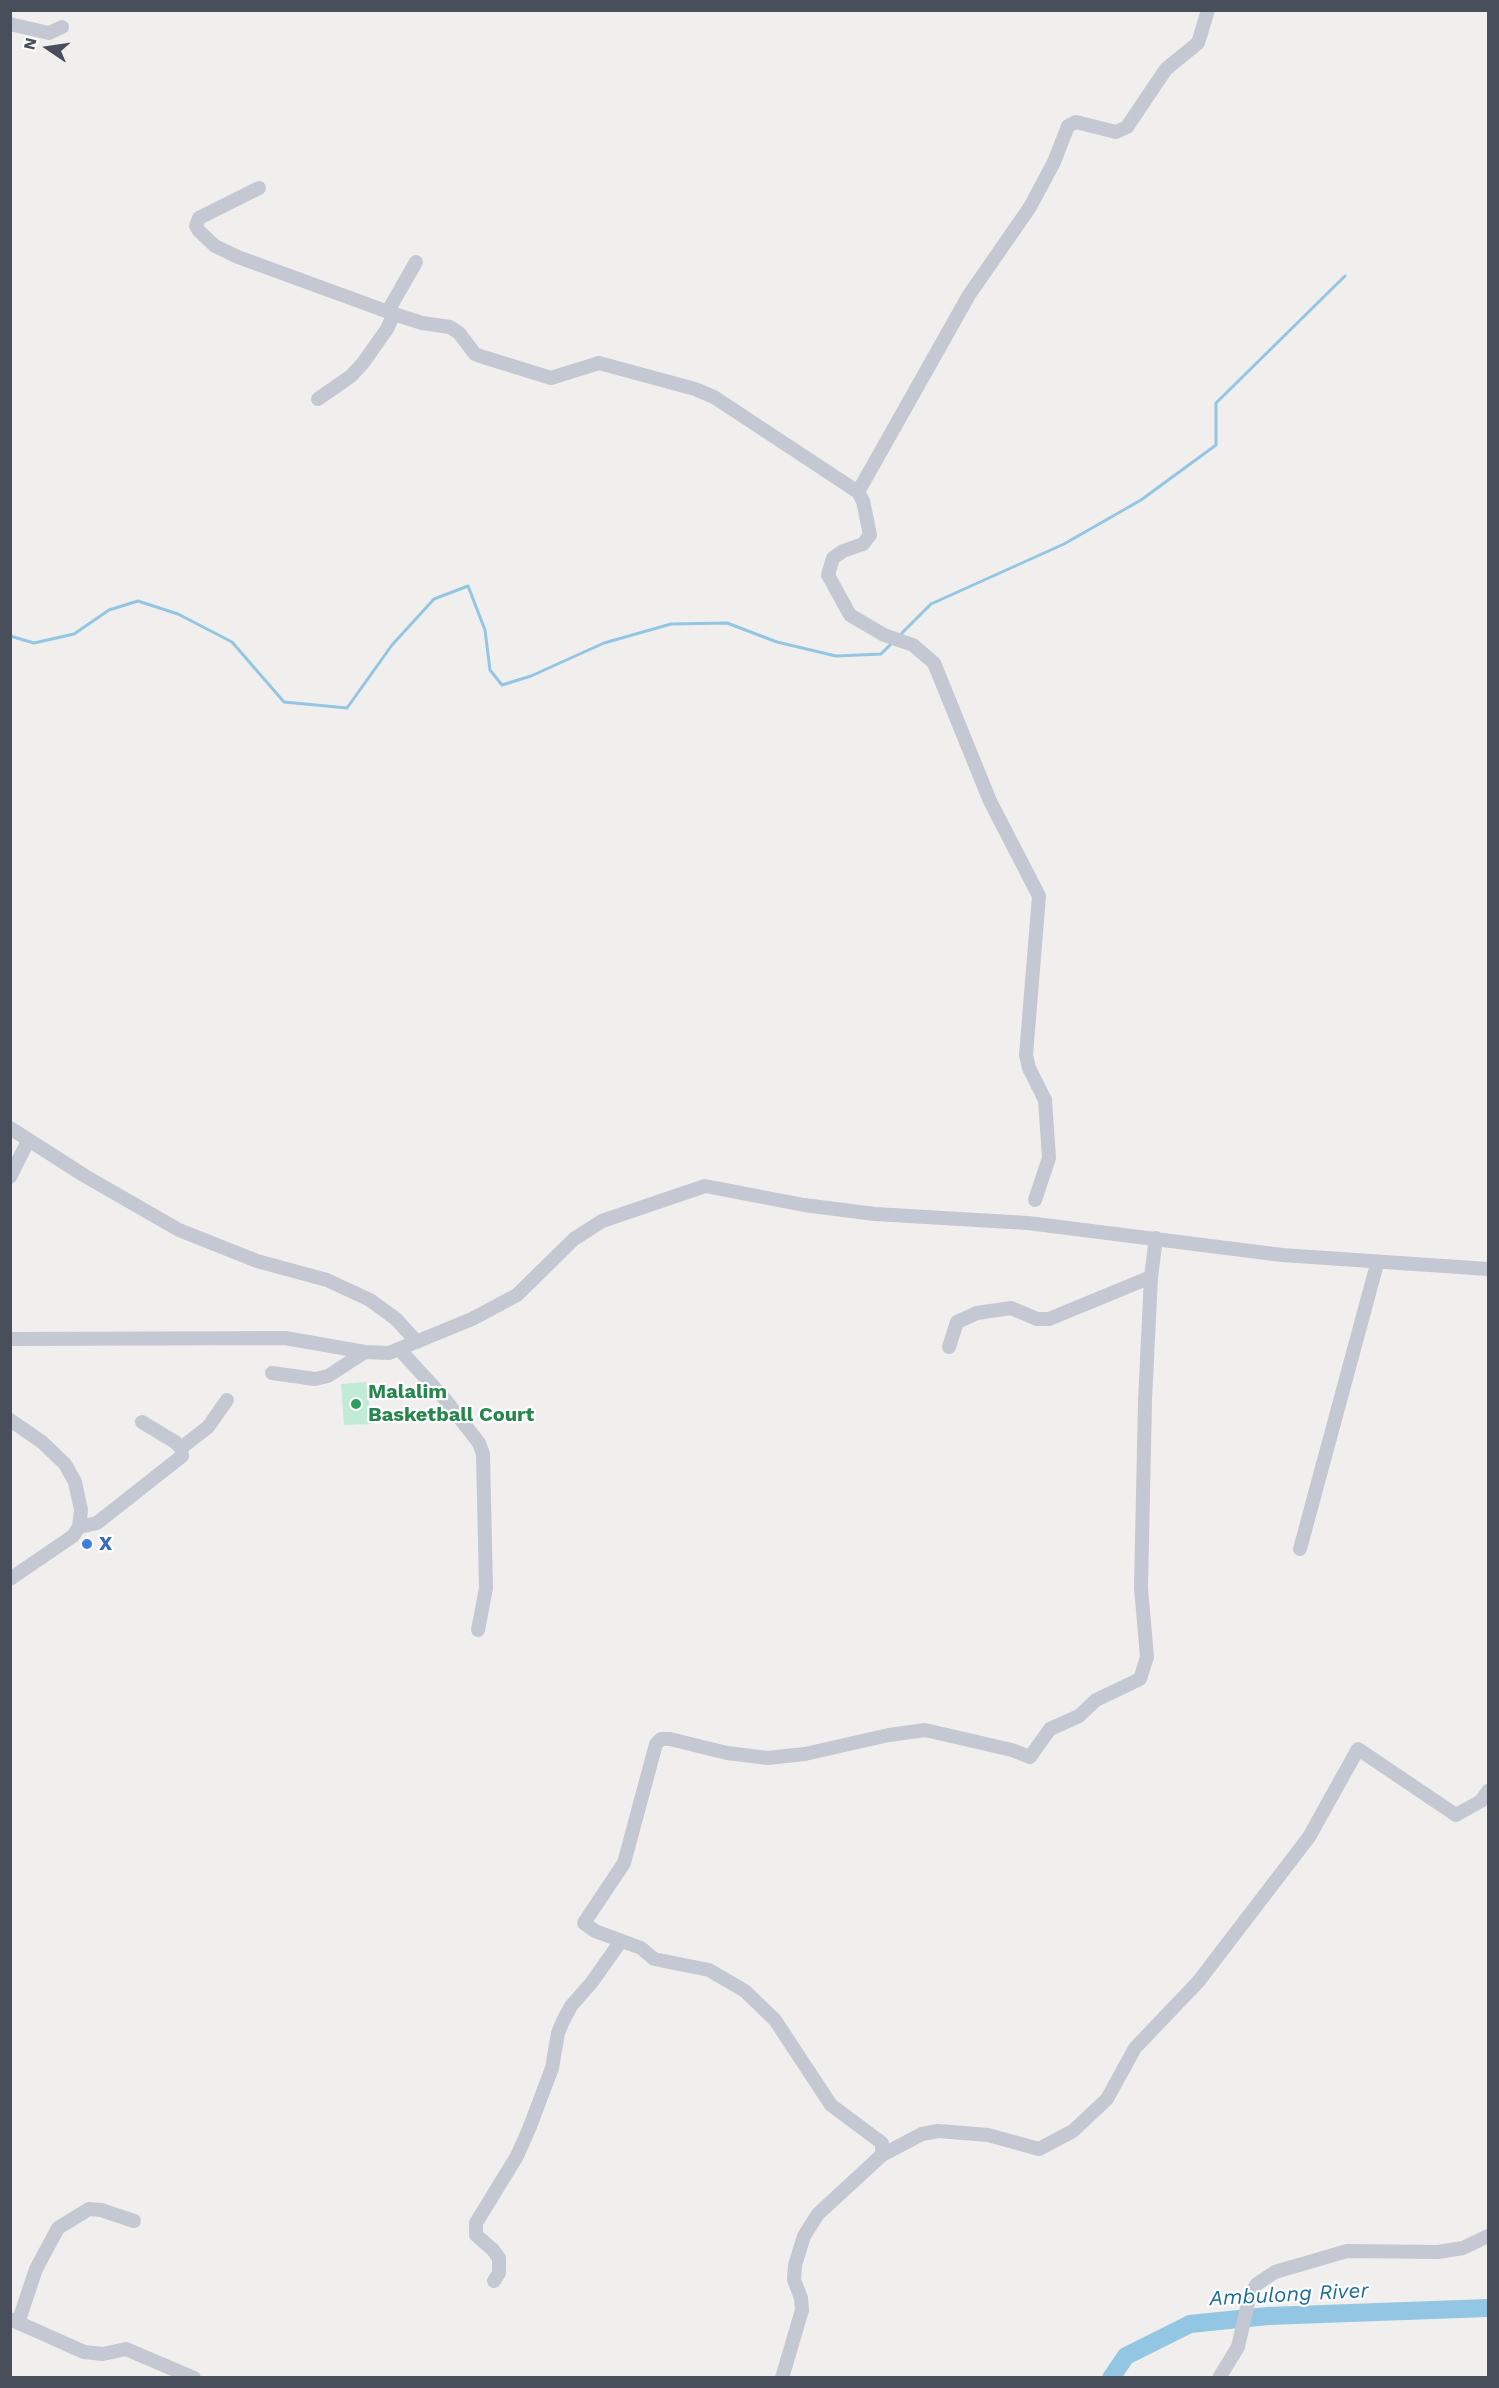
<!DOCTYPE html>
<style>
body{margin:0}
#map{position:relative;width:1499px;height:2388px;overflow:hidden;background:#f1efee;font-family:"Work Sans",sans-serif}
canvas{display:block}
.frame{position:absolute;inset:0;border:12px solid #484f5a;pointer-events:none}
.north{position:absolute;left:18px;top:18px;width:60px;height:60px;-webkit-text-stroke:4px #fff;paint-order:stroke;rotate:283deg;font-size:16px;font-weight:700;line-height:24px;text-align:center;color:#484f5a}
.north::after{content:'';display:block;margin:auto;width:21px;height:27px;background:#484f5a;clip-path:polygon(50% 0,100% 100%,50% 72%,0 100%)}
</style>
<div id="map">
<canvas width="1499" height="2388"></canvas>
<div class="frame"></div>
<div class="north">N</div>
</div>
<script>
const g = document.querySelector('canvas').getContext('2d');
g.lineJoin = 'round';
function fillPath(path, color) { g.fillStyle = color; g.fill(path, 'evenodd'); }
const poly = rows => new Path2D(rows.map(r => 'M' + r).join(''));
function trace(path, color, width, dash) { g.strokeStyle = color; g.lineWidth = width; g.lineCap = dash ? 'butt' : 'round'; g.setLineDash(dash || []); g.stroke(path); }
function label(font, color, halo, rows, align = 'center') {
  g.font = font + ' "Work Sans",sans-serif'; g.lineWidth = 4.5; g.setLineDash([]); g.textBaseline = 'middle'; g.strokeStyle = halo; g.fillStyle = color; for (const [text, x, y, turn = 0] of rows) {
    g.save(); g.translate(x, y); g.rotate((+turn || 0) * Math.PI / 180); g.textAlign = isNaN(turn) ? turn : align; if (halo) g.strokeText(text, 0, 0); g.fillText(text, 0, 0); g.restore();
  }
}
const green = poly([
 [366,1382,372,1424,344,1425,341,1384]
]);
const stream = poly([
 [900,635,931,604,1064,544,1141,500,1216,445,1216,403,1345,276],
 [10,636,34,643,74,634,109,610,138,601,178,614,232,642,284,702,347,708,392,645,434,599,468,586,485,630,490,670,502,685,531,676,604,643,671,624,727,623,777,642,836,656,881,654,893,642]
]);
const river = poly([
 [1111,2378,1126,2356,1190,2324,1268,2316,1488,2308]
]);
const minor = poly([
 [10,24,49,33,62,27],
 [259,188,199,218,196,226,199,231,215,246,238,257,394,314,422,323,450,327,459,333,475,354,480,356,551,378,599,363,695,389,714,397,858,492,863,501,870,535,863,544,843,551,833,558,828,575,850,615,884,635,913,645,934,663,990,801,1039,896,1026,1055,1029,1068,1045,1100,1049,1158,1035,1200],
 [388,311,416,262],
 [318,399,351,376,363,363,387,329,394,314],
 [858,492,969,295,1030,207,1054,162,1068,126,1076,122,1116,132,1127,127,1166,69,1198,43,1208,10],
 [10,1128,85,1176,179,1230,257,1261,327,1280,370,1300,396,1319,417,1342],
 [10,1177,28,1141],
 [10,1339,285,1338,365,1352,389,1353,472,1319,517,1295,574,1239,602,1221,705,1186,804,1205,875,1214,1028,1223,1282,1255,1488,1269],
 [949,1347,957,1322,977,1313,1011,1308,1037,1319,1049,1319,1151,1277],
 [399,1349,444,1398,479,1443,483,1454,486,1588,478,1630],
 [272,1373,315,1379,328,1376,365,1352],
 [10,1420,42,1442,65,1464,75,1482,81,1510,79,1527,73,1536,10,1579],
 [181,1448,208,1427,227,1400],
 [79,1527,97,1523,182,1456,181,1448,175,1442,142,1422],
 [1300,1549,1377,1264],
 [882,2155,882,2143,831,2105,775,2020,745,1991,709,1970,654,1959,641,1948,595,1931,584,1923,624,1863,656,1744,661,1739,670,1739,727,1753,768,1758,805,1754,889,1735,925,1730,1012,1750,1030,1757,1050,1729,1079,1716,1096,1700,1140,1679,1147,1657,1141,1588,1145,1401,1151,1277,1156,1238],
 [494,2281,499,2273,499,2258,493,2250,476,2235,476,2223,517,2156,529,2129,552,2068,558,2033,563,2021,571,2006,592,1982,621,1941],
 [10,2319,84,2352,103,2354,126,2349,194,2378],
 [18,2323,36,2269,58,2228,89,2209,101,2210,134,2221],
 [782,2378,802,2310,801,2298,794,2280,795,2265,804,2236,818,2214,882,2155,922,2134,938,2131,988,2135,1039,2149,1073,2131,1107,2099,1135,2048,1198,1982,1309,1837,1358,1749,1456,1815,1481,1801,1488,1791],
 [1219,2378,1238,2347,1250,2294,1257,2284,1275,2272,1347,2251,1438,2252,1463,2248,1488,2236]
]);
const markers = [
 [356,1404,6,"#2e9e5b"],
 [87,1544,6,"#3f7fe0"]
];
const leisureNames = [
 ["Malalim",368,1392],
 ["Basketball Court",368,1415]
];
const shopNames = [
 ["X",99,1544]
];
const waterNames = [
 ["Ambulong River",1289,2295,-3]
];
fillPath(green, '#c1ead7');
trace(stream, '#93c6e2', 3);
trace(river, '#93c6e2', 18);
trace(minor, '#c3c8d2', 14);
for (const [x, y, r, color] of markers) { const dot = new Path2D(); dot.arc(x, y, r, 0, 2 * Math.PI); g.fillStyle = color; g.fill(dot); trace(dot, '#fff', 2); }
label('bold 20px', '#27864d', '#fff', leisureNames, 'left');
label('bold 20px', '#366cbe', '#fff', shopNames, 'left');
label('italic 21px', '#1c6c99', '#fff', waterNames);
</script>
